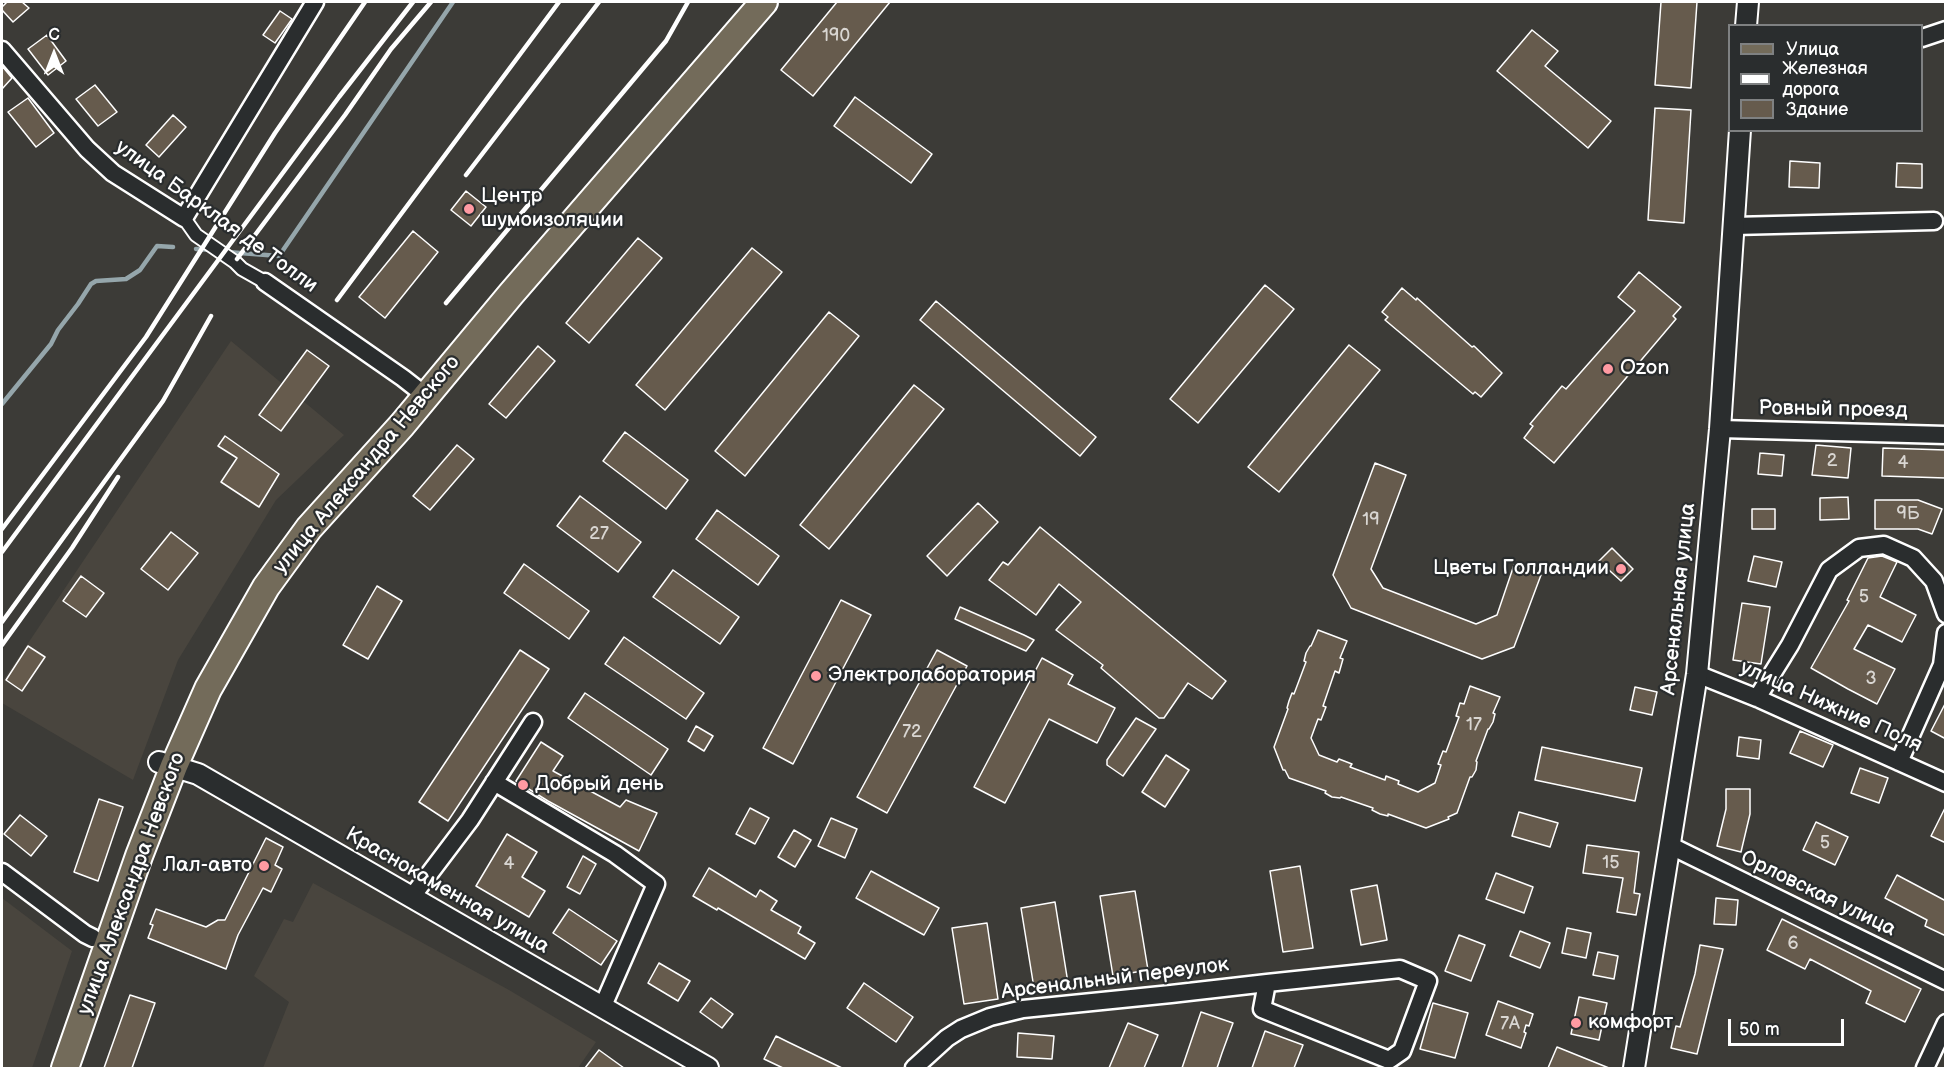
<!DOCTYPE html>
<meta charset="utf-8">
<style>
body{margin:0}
#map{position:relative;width:1947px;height:1070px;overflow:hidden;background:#3c3b37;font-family:"Balsamiq Sans",sans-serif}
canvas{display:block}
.frame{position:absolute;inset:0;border:3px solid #fff;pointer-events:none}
.legend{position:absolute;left:1728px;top:24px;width:195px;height:108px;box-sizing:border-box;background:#2a2d2e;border:2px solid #7f8182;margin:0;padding:8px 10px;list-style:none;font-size:18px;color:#fff}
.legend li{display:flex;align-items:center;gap:12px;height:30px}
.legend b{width:30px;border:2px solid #7f8182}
.north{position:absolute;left:24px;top:24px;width:60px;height:60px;-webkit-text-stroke:4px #2a2d2e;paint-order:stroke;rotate:0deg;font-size:16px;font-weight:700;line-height:24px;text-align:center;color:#fff}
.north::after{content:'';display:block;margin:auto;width:21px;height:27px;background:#fff;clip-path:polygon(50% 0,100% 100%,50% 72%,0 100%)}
.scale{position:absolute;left:1728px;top:1019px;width:116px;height:27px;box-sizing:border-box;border:3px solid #fff;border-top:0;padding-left:8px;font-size:18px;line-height:21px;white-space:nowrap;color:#fff;-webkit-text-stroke:4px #2a2d2e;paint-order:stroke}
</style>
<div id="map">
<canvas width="1947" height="1070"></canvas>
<div class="frame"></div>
<ul class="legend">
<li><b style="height:8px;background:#736b5a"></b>Улица</li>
<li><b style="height:8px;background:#fff"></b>Железная дорога</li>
<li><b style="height:16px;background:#665b4d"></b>Здание</li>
</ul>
<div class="north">С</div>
<div class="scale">50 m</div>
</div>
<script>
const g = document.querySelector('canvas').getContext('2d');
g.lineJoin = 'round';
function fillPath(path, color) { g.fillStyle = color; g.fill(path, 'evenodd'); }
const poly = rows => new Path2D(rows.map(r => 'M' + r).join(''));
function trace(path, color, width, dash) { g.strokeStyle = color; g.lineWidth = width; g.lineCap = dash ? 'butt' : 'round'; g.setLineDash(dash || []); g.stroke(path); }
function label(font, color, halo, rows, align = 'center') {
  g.font = font + ' "Balsamiq Sans",sans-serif'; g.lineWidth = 4.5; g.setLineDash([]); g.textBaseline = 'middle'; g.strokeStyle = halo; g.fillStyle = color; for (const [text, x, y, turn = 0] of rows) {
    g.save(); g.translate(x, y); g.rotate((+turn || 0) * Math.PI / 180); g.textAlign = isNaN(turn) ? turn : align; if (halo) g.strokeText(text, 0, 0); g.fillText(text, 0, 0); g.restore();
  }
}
const built = poly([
 [231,341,344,435,276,500,221,590,178,660,133,780,2,703,2,682],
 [313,883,509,990,596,1042,578,1068,263,1068,289,1002,254,976,284,919,293,922],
 [2,898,72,951,32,1068,2,1068]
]);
const stream = poly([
 [196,249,213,250],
 [227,252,279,256,453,2],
 [2,404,51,344,58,330,78,304,91,284,96,281,126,279,140,270,157,246,173,247]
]);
const building = poly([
 [7,2,22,2,29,8,13,22,2,10,2,7,7,2],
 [837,2,890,2,813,96,781,70,837,2],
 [1661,2,1697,2,1691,88,1655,85,1661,2],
 [280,11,292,19,275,43,263,35,280,11],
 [1532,30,1558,51,1545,66,1611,121,1588,148,1497,71,1532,30],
 [47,35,66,61,48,75,28,49,47,35],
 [2,66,12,78,2,89,2,66],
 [95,85,117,112,98,126,76,99,95,85],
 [855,97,932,154,911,183,834,126,855,97],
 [28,98,54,133,36,147,8,112,28,98],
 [1655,108,1691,110,1684,223,1648,220,1655,108],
 [173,115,186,127,159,157,146,145,173,115],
 [1790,161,1820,163,1819,188,1789,187,1790,161],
 [1897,163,1922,164,1922,188,1896,187,1897,163],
 [466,191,486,207,471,226,451,210,466,191],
 [413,231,438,252,385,318,359,297,413,231],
 [638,238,662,258,589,343,566,323,638,238],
 [752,248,782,272,665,410,636,385,752,248],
 [1639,272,1681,307,1673,316,1676,319,1554,463,1524,438,1533,426,1530,424,1562,386,1566,389,1635,311,1618,297,1639,272],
 [1265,285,1294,309,1198,423,1170,399,1265,285],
 [1402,288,1416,300,1417,298,1472,347,1474,346,1502,373,1481,397,1475,392,1473,394,1385,320,1388,317,1382,312,1402,288],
 [936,301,1096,437,1080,456,920,320,936,301],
 [829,312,859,336,745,476,715,451,829,312],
 [1349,345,1380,370,1279,492,1248,467,1349,345],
 [538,346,555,361,506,418,489,404,538,346],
 [307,350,329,366,281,431,259,415,307,350],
 [914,385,944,409,829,549,800,525,914,385],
 [625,432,688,480,666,509,603,461,625,432],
 [225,436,279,474,259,507,221,482,237,458,218,446,225,436],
 [457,445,474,459,430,510,413,496,457,445],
 [1816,445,1851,448,1848,478,1812,475,1816,445],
 [1883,448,1946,450,1946,478,1882,476,1883,448],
 [1760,453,1784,455,1782,476,1758,474,1760,453],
 [1375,463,1406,475,1371,569,1383,588,1476,624,1497,615,1514,565,1541,575,1514,647,1482,659,1351,608,1333,575,1375,463],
 [580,496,641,542,618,572,557,526,580,496],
 [1848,497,1849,519,1820,520,1820,498,1848,497],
 [1875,500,1918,500,1942,509,1932,534,1918,529,1875,529,1875,500],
 [978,503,998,522,947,576,927,556,978,503],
 [1752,509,1775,509,1775,529,1752,529,1752,509],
 [717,510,779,556,758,585,696,539,717,510],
 [1040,527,1226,681,1212,699,1188,683,1164,718,1159,718,1101,668,1103,665,1056,630,1081,602,1059,584,1036,615,989,580,1003,562,1008,565,1040,527],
 [171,532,198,553,168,590,141,569,171,532],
 [1612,548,1633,569,1621,581,1599,561,1612,548],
 [1754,556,1782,562,1776,587,1748,581,1754,556],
 [1882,556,1897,562,1880,597,1916,615,1902,642,1868,625,1854,649,1895,669,1877,704,1848,689,1811,668,1849,601,1847,600,1868,558,1882,556],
 [524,564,589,611,569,639,504,593,524,564],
 [673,570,739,617,720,644,653,597,673,570],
 [81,576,104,593,86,617,63,601,81,576],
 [377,586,402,601,368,659,343,645,377,586],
 [841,600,871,615,793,764,763,748,841,600],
 [1742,603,1770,607,1761,664,1733,660,1742,603],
 [960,607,1024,635,1034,640,1026,651,955,619,960,607],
 [1318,630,1347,641,1340,658,1343,659,1339,673,1335,671,1323,706,1326,707,1321,720,1318,719,1311,738,1319,755,1337,762,1339,759,1352,764,1350,767,1385,780,1386,776,1399,781,1398,784,1418,792,1435,783,1441,765,1438,764,1443,751,1446,752,1459,717,1456,716,1460,703,1464,704,1470,686,1500,697,1493,713,1495,714,1493,722,1489,729,1488,729,1476,761,1477,762,1476,770,1472,777,1470,777,1457,813,1448,817,1449,819,1426,828,1388,814,1388,816,1380,814,1372,810,1373,808,1341,797,1340,798,1332,797,1325,793,1326,791,1289,778,1285,770,1283,770,1274,747,1288,709,1287,708,1289,701,1292,693,1294,694,1306,662,1304,661,1306,653,1310,646,1311,646,1318,630],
 [624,637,704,693,686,719,605,664,624,637],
 [28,646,45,657,22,691,6,680,28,646],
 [520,650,549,669,448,821,419,802,520,650],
 [937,650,967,666,887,813,857,797,937,650],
 [1042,658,1073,675,1068,684,1115,708,1097,743,1049,719,1005,803,974,787,1042,658],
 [1635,687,1657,692,1652,715,1630,710,1635,687],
 [585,693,668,749,651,775,568,718,585,693],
 [1946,702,1946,739,1931,731,1946,702],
 [1136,718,1156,729,1123,776,1107,765,1107,760,1136,718],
 [696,726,713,736,704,751,688,741,696,726],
 [1800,731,1833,745,1823,767,1790,753,1800,731],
 [1739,737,1761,740,1759,759,1737,756,1739,737],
 [541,742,563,756,553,771,620,807,626,800,657,813,639,851,548,801,516,781,541,742],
 [1542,747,1642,768,1635,801,1535,780,1542,747],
 [1166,755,1189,770,1165,807,1142,792,1166,755],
 [1860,768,1888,778,1879,803,1851,793,1860,768],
 [1726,789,1750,789,1750,814,1741,852,1717,846,1726,809,1726,789],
 [99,799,123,807,98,881,74,872,99,799],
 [1946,806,1946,843,1931,836,1946,806],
 [750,808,769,818,755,844,736,834,750,808],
 [1519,812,1558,823,1550,847,1512,836,1519,812],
 [20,815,47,836,31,856,4,834,20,815],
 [831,818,857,829,845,858,818,846,831,818],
 [1816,822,1848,837,1835,865,1803,850,1816,822],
 [794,830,811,840,795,867,778,857,794,830],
 [507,834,537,852,522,877,545,891,529,917,476,886,507,834],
 [266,838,283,847,275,865,282,869,271,892,263,888,238,935,226,969,148,938,153,925,150,924,156,909,206,927,218,920,225,920,266,838],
 [1587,845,1639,852,1634,893,1640,894,1636,915,1617,912,1623,878,1583,873,1587,845],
 [583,856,596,864,580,894,567,887,583,856],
 [1300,866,1313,948,1283,952,1270,871,1300,866],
 [709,868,756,897,760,890,777,901,771,910,801,927,798,933,815,943,805,959,718,908,717,910,693,896,709,868],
 [871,871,939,908,924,935,856,898,871,871],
 [1496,873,1533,887,1524,913,1486,899,1496,873],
 [1897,875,1946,901,1946,936,1925,926,1927,920,1885,898,1897,875],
 [1377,885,1387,940,1361,945,1351,890,1377,885],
 [1135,891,1148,970,1113,976,1100,896,1135,891],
 [1716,898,1738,900,1736,925,1714,924,1716,898],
 [1055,902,1068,983,1034,988,1021,908,1055,902],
 [569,909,617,941,601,965,553,933,569,909],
 [1782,919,1921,989,1905,1022,1866,1003,1871,991,1810,959,1805,969,1767,950,1782,919],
 [987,923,998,999,964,1004,952,928,987,923],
 [1567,928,1591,933,1586,958,1562,953,1567,928],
 [1520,931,1550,943,1540,968,1510,956,1520,931],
 [1459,935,1485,945,1471,981,1445,971,1459,935],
 [1700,945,1723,949,1697,1054,1671,1048,1676,1026,1680,1027,1695,974,1700,945],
 [1598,952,1618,956,1614,979,1593,975,1598,952],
 [659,963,690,981,678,1001,648,983,659,963],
 [864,983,913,1017,896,1042,847,1008,864,983],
 [130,995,155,1003,132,1068,104,1068,130,995],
 [1579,997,1607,1003,1599,1040,1571,1034,1579,997],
 [711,998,733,1014,722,1028,700,1012,711,998],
 [1498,1001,1533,1014,1529,1026,1526,1025,1524,1032,1526,1033,1521,1048,1486,1035,1498,1001],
 [1433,1003,1468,1013,1455,1058,1420,1049,1433,1003],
 [1201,1012,1233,1023,1222,1053,1217,1068,1182,1068,1201,1012],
 [1128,1023,1158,1035,1144,1068,1109,1068,1128,1023],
 [1265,1031,1303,1045,1294,1068,1252,1068,1265,1031],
 [1018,1033,1054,1036,1052,1059,1017,1057,1018,1033],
 [776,1036,788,1042,842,1068,783,1068,764,1059,776,1036],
 [1557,1047,1609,1068,1548,1068,1557,1047],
 [599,1050,624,1068,585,1068,599,1050]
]);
const pedestrian = poly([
 [184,218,196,235,235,262,242,269,265,282]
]);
const minor = poly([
 [1922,38,1946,30],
 [2,50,87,149,113,173,184,218,315,2],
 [1734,226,1934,221],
 [265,282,403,378,426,396],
 [1720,429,1946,435],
 [1697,674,1757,698,1946,783],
 [1757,698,1790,645,1829,570,1859,548,1884,545,1913,558,1934,581,1946,614],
 [1899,762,1942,665,1946,633],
 [494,782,615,854,656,884,602,1008],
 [1671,846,1946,981],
 [2,872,85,934,93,938],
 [411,898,470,820,533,722],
 [914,1068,947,1038,961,1029,990,1017,1023,1009,1171,994,1267,983,1400,969,1428,981,1402,1051,1389,1060,1262,1009,1267,983],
 [1925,1068,1946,1023]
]);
const tertiary = poly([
 [1746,26,1748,2],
 [159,762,198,774,708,1068],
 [1634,1068,1697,674,1720,429,1740,130]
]);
const primary = poly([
 [65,1068,139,856,174,766,208,689,266,587,309,528,402,425,511,294,764,2]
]);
const rail = poly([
 [466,175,599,2],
 [237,259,345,115,391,49,431,2],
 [337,300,559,2],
 [446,303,666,41,688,2],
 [2,529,146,337,275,133,365,2],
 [2,552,339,97,413,2],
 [2,622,163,401,211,316],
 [2,645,72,548,118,477]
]);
const markers = [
 [469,209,6,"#ff9aa2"],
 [1608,369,6,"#ff9aa2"],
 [1621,569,6,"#ff9aa2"],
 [816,676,6,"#ff9aa2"],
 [523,785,6,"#ff9aa2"],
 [264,866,6,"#ff9aa2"],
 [1576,1023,6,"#ff9aa2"]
];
const numberNames = [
 ["190",836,36],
 ["2",1832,461],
 ["4",1903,463],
 ["9Б",1908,514],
 ["19",1371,520],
 ["27",599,534],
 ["5",1864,597],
 ["3",1871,679],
 ["17",1474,725],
 ["72",912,732],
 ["5",1825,843],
 ["15",1611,863],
 ["4",509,864],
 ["6",1793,944],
 ["7А",1510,1024]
];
const poiNames = [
 ["Центр",481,197],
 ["шумоизоляции",481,221],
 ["Ozon",1620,369],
 ["Цветы Голландии",1609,569,"right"],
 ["Электролаборатория",828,676],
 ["Добрый день",535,785],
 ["Лал-авто",252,866,"right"],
 ["комфорт",1588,1023]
];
const streetNames = [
 ["улица Барклая де Толли",216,217,36],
 ["Ровный проезд",1833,410,1],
 ["улица Александра Невского",367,465,-50],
 ["Арсенальная улица",1679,599,-84],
 ["улица Нижние Поля",1831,707,24],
 ["улица Александра Невского",132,884,-70],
 ["Краснокаменная улица",447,891,30],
 ["Орловская улица",1818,894,26],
 ["Арсенальный переулок",1115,979,-7]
];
fillPath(built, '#49453e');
trace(stream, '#95a6ab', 4.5);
fillPath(building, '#665b4d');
trace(building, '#fff', 1.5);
trace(pedestrian, '#fff', 16);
trace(minor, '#fff', 21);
trace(tertiary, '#fff', 24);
trace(primary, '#fff', 30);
trace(pedestrian, '#2a2d2e', 12);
trace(minor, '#2a2d2e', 16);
trace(tertiary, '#2a2d2e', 20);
trace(primary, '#736b5a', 26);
trace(rail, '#fff', 4.5);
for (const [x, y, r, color] of markers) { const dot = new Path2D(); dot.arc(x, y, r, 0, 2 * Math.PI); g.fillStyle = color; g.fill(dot); trace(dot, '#2a2d2e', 2); }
label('18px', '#d9d6d2', null, numberNames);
label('21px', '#fff', '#2a2d2e', poiNames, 'left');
label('21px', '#fff', '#2a2d2e', streetNames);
</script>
